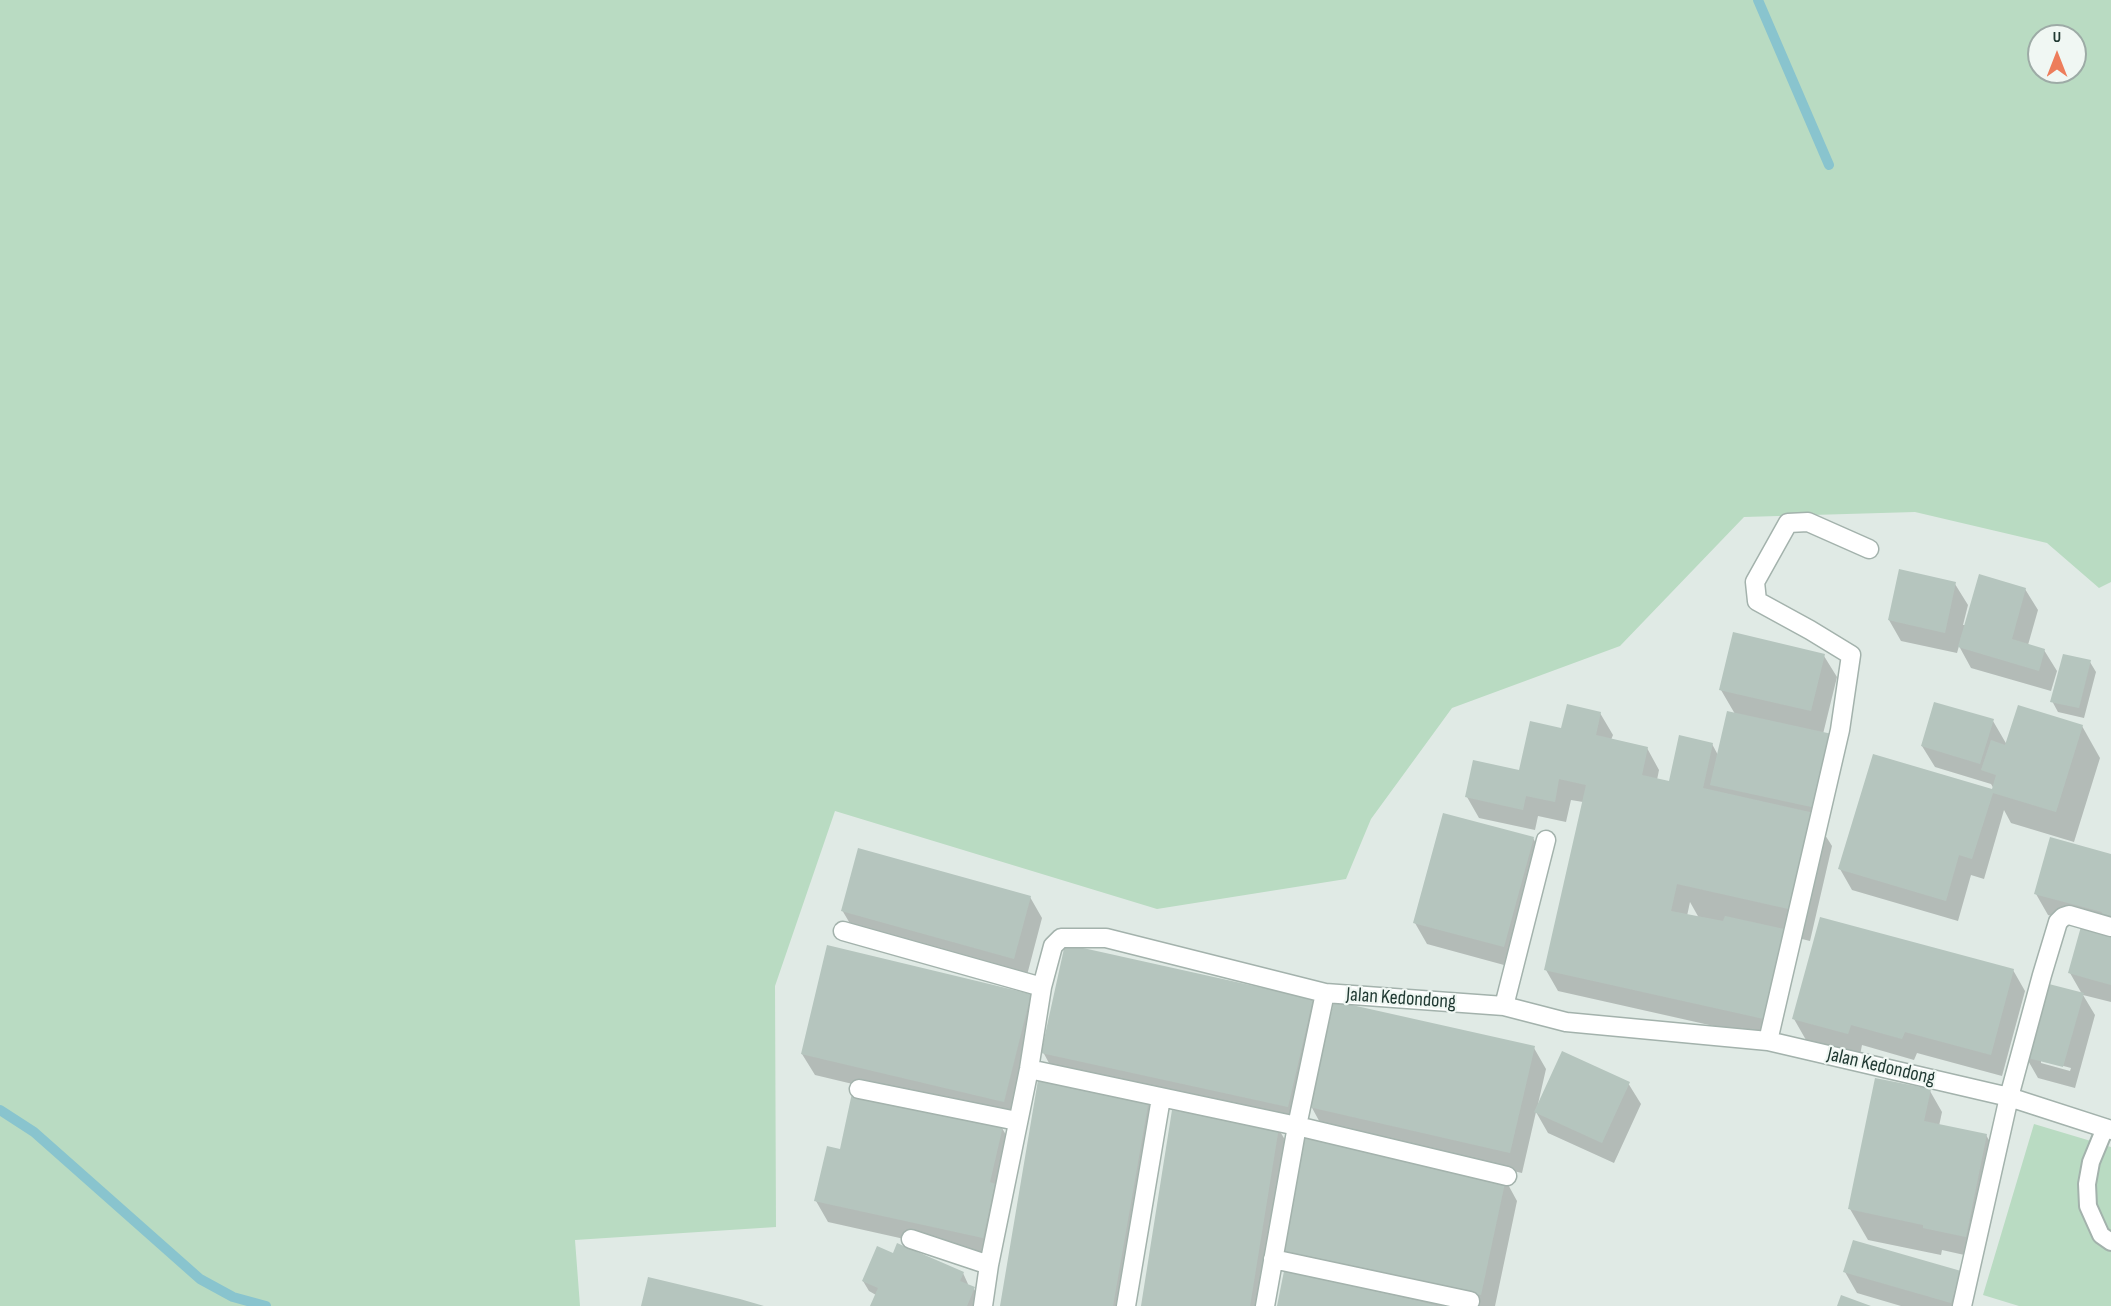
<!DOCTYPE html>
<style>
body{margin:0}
#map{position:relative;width:2111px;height:1306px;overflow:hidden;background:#e0eae5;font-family:"Sofia Sans Condensed",sans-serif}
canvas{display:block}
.north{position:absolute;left:2027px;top:24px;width:60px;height:60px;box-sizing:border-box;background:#f0f7f3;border:2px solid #9daba6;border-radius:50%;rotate:0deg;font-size:16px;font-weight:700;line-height:24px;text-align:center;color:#213a33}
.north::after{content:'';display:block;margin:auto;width:21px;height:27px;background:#ed7d5b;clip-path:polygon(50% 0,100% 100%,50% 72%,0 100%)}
</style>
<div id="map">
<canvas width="2111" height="1306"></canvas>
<div class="north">U</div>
</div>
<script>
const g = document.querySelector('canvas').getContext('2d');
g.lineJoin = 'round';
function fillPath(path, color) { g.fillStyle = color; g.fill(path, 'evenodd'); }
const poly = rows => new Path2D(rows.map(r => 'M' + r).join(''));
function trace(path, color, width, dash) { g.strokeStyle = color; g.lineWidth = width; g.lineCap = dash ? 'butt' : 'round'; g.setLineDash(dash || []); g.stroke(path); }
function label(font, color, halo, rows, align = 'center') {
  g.font = font + ' "Sofia Sans Condensed",sans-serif'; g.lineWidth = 4.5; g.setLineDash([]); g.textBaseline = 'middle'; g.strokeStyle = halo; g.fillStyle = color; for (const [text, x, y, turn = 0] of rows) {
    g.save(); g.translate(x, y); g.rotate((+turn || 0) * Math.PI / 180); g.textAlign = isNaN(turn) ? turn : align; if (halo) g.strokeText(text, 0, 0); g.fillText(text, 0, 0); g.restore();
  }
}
const green = poly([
 [0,0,2111,0,2111,582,2099,588,2047,543,1915,512,1744,517,1620,646,1452,708,1371,819,1346,879,1157,909,835,811,775,986,776,1227,575,1240,580,1306,0,1306],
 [2039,36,2075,36,2075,72,2039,72],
 [2034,1124,2111,1147,2111,1306,2019,1306,1983,1295]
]);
const shadow = poly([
 [1955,584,1968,605,1963,625,1966,625,2025,589,2038,610,2028,645,2044,650,2057,671,2051,691,1971,668,1959,646,1957,653,1901,641,1889,620],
 [1824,656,1837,677,1823,734,1831,735,1843,757,1827,828,1820,827,1832,846,1810,941,1786,935,1776,1040,1558,991,1546,970,1583,802,1571,800,1566,822,1538,816,1535,830,1479,818,1467,797,1520,772,1562,730,1600,713,1613,735,1611,740,1647,748,1659,770,1657,780,1670,783,1712,744,1718,755,1735,714,1721,690],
 [1690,902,1699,918,1687,916],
 [2090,662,2096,672,2084,718,2058,712,2052,701],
 [1993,721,2007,745,2082,726,2100,758,2074,842,2011,823,2004,810,1984,879,1971,875,1958,921,1852,890,1840,869,1994,789,1991,784,1935,767,1922,746],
 [1533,838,1545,859,1515,968,1427,944,1415,923],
 [2111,856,2111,1002,2083,995,2095,1015,2075,1088,2038,1078,2026,1057,2082,994,2070,973,2083,925,2048,915,2036,894],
 [2041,1060,2071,1068,2070,1071,2041,1063],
 [1030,897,1042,918,1026,979,855,932,842,910],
 [2013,970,2025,991,2002,1076,1917,1053,1914,1060,1862,1045,1860,1055,1806,1040,1794,1019],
 [1030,995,1042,1016,1016,1123,815,1075,802,1054],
 [1312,1000,1324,1022,1300,1128,1055,1074,1043,1052],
 [1534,1048,1546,1069,1538,1104,1628,1083,1641,1104,1614,1163,1548,1133,1536,1112,1522,1173,1323,1128,1311,1106],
 [1930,1091,1942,1112,1939,1126,1986,1135,1998,1156,1978,1258,1942,1250,1941,1255,1868,1240,1850,1209],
 [1148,1100,1160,1121,1129,1306,1001,1306],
 [1002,1128,1014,1149,994,1259,828,1222,816,1201,841,1150],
 [1278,1128,1291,1150,1265,1306,1142,1306],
 [1505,1179,1517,1201,1495,1306,1278,1306,1293,1275,1281,1254],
 [894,1255,963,1273,968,1284,968,1286,974,1289,980,1299,977,1306,872,1306,876,1295,869,1291,863,1281],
 [1845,1272,1960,1272,1968,1306,1901,1306,1857,1293]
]);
const stream = poly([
 [1758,0,1829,165],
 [0,1110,34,1132,200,1279,233,1297,266,1306]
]);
const building = poly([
 [1899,569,1956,582,1945,633,1888,620],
 [1979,574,2026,588,2012,639,2045,649,2039,671,1958,647],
 [1733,632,1825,654,1811,711,1719,690],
 [2063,654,2091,660,2079,708,2050,702],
 [1934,702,1994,719,1980,764,1921,746],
 [1567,704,1601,712,1596,735,1648,747,1642,775,1669,781,1679,735,1713,743,1703,788,1814,813,1793,910,1677,884,1671,911,1723,921,1725,916,1784,929,1764,1019,1544,970,1586,785,1559,779,1555,802,1526,796,1523,810,1465,797,1473,760,1519,770,1530,721,1561,728],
 [2018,705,2083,725,2056,812,1993,793,1972,859,1959,855,1946,901,1838,869,1873,754,1992,789,1996,775,1981,770,1991,740,2005,745],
 [1727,711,1832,734,1816,808,1710,785],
 [1443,813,1534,837,1504,947,1413,923],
 [2050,837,2111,854,2111,921,2100,918,2102,912,2034,894],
 [858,848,1031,896,1014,959,841,911],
 [1820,917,2014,969,1991,1055,1905,1032,1902,1039,1851,1025,1848,1034,1792,1019],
 [2082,923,2111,932,2111,985,2068,973],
 [1065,944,1313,999,1288,1107,1041,1053],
 [827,945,1031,994,1004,1102,801,1054],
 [2045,983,2084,993,2063,1067,2024,1057],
 [1334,1001,1535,1046,1510,1153,1309,1107],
 [1562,1051,1630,1082,1602,1143,1534,1112],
 [1875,1078,1931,1089,1924,1121,1987,1134,1966,1237,1923,1228,1923,1225,1848,1209],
 [1038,1080,1149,1099,1113,1306,1000,1306],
 [852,1093,1003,1126,990,1182,995,1184,983,1238,814,1201,827,1146,840,1149],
 [1172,1110,1279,1127,1250,1306,1141,1306],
 [1304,1136,1506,1178,1481,1295,1279,1254],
 [1853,1240,1961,1271,1951,1303,1843,1272],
 [897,1243,964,1272,960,1281,975,1287,967,1306,870,1306,878,1288,862,1281,877,1246,893,1253],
 [1284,1271,1419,1301,1437,1306,1277,1306],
 [648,1277,740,1299,764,1306,641,1306],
 [1841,1295,1871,1306,1837,1306]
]);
const lane = poly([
 [2105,1128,2091,1162,2087,1184,2088,1206,2101,1235,2111,1242]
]);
const street = poly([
 [843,931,1042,987],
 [1504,1006,1546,840],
 [1768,1041,1840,730,1851,655,1810,630,1757,601,1755,582,1788,523,1808,522,1869,549],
 [1029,1069,1297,1126,1507,1176],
 [859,1089,1017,1121],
 [911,1239,989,1265],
 [1273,1259,1470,1301],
 [983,1306,989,1265,1029,1069,1042,987,1053,946,1061,938,1106,938,1325,993,1504,1006,1566,1022,1768,1041,2009,1097,2111,1130],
 [1126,1306,1161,1098],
 [1265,1306,1297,1126,1325,993],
 [1962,1306,2009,1097,2042,975,2058,922,2063,917,2069,915,2111,927]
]);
const streetNames = [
 ["Jalan Kedondong",1401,999,4],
 ["Jalan Kedondong",1881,1067,13]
];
fillPath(green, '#b9dbc2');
fillPath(shadow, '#0003');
trace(stream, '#89c4ce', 10);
fillPath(building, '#b5c5be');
trace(lane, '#a3b2ac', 20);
trace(street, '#a3b2ac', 21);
trace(lane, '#fff', 16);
trace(street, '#fff', 18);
label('20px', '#213a33', '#f0f7f3', streetNames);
</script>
